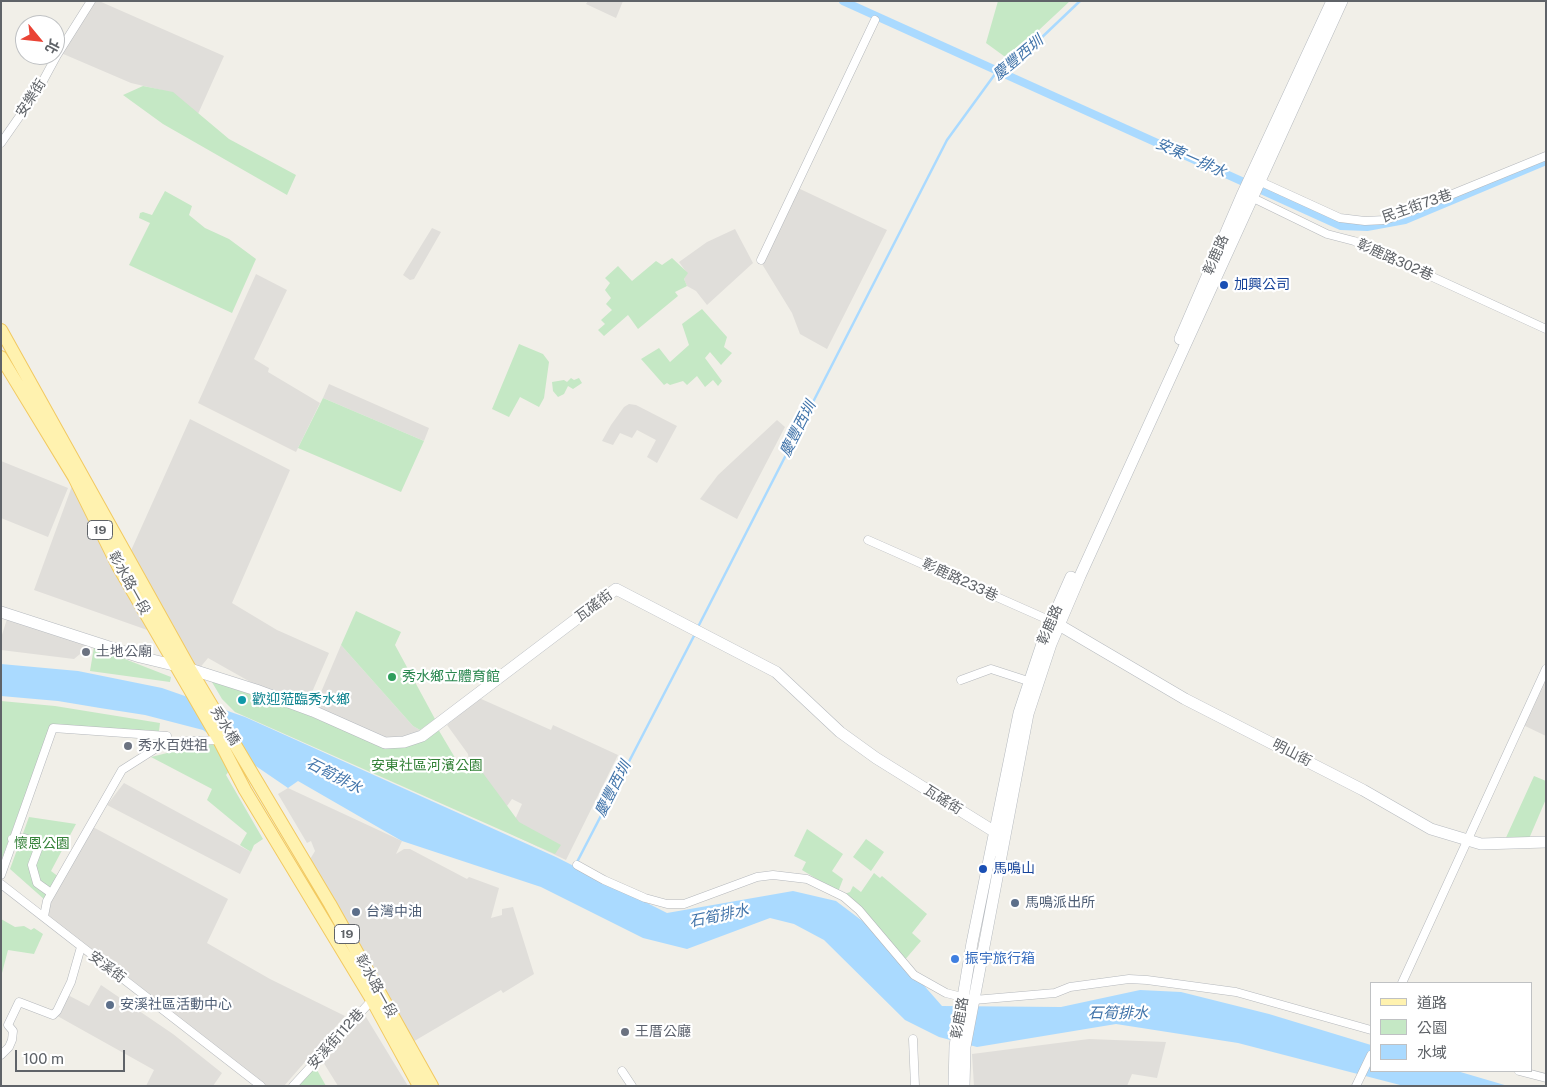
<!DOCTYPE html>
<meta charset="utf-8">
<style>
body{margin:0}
#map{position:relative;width:1547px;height:1087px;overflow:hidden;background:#f1efe8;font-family:"Public Sans","Noto Sans TC",sans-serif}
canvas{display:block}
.frame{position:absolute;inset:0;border:2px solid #5f6368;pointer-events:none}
.legend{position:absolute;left:1370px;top:982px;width:162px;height:90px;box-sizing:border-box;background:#fff;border:1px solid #bfc1c3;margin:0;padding:6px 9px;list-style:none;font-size:15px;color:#5f6368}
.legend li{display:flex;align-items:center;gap:10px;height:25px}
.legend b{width:25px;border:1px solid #bfc1c3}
.north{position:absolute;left:15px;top:15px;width:50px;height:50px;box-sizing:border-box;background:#fff;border:1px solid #bfc1c3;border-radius:50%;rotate:118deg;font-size:14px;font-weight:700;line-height:20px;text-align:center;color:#5f6368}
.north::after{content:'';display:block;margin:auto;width:18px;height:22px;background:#ea4335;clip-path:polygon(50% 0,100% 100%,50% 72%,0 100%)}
.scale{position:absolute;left:15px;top:1050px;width:110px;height:22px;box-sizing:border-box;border:2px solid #5f6368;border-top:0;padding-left:6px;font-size:15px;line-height:18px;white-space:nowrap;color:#5f6368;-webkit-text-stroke:4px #fff;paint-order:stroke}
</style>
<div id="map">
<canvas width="1547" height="1087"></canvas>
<div class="frame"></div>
<ul class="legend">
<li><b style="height:6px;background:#fff2af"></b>道路</li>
<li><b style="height:14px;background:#c5e8c5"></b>公園</li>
<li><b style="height:14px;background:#aadaff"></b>水域</li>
</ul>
<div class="north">北</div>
<div class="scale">100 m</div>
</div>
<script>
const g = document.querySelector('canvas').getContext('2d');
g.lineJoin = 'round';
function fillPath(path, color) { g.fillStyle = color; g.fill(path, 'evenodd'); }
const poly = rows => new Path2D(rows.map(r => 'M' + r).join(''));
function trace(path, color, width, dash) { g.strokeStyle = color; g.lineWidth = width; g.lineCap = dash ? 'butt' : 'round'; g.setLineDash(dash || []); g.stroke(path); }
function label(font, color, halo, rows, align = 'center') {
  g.font = font + ' "Public Sans","Noto Sans TC",sans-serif'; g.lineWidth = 4.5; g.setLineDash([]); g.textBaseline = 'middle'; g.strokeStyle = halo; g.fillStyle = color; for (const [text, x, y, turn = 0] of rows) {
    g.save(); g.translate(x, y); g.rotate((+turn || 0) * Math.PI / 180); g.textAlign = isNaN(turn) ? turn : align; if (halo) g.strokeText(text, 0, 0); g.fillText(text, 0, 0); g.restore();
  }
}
const industrial = poly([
 [92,1,99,1,224,56,198,114,161,90,131,83,61,53],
 [588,1,623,1,616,18,586,4],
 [798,188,887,230,827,349,800,334,792,313,762,264],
 [432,228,441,232,414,279,410,280,403,275],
 [735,229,753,263,707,305,696,291,687,286,684,279,687,273,679,262,707,242],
 [256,274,287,290,254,359,269,368,268,372,320,403,296,452,198,403],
 [329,384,429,428,424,441,323,398],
 [629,404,636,405,677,426,657,463,647,457,656,440,637,430,632,438,620,433,613,445,602,441,611,425,624,407],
 [190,419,290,470,232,603,277,630,329,653,306,706,254,684,208,658,198,670,129,555],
 [777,420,785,427,737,519,700,499,718,475],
 [1,461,68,488,48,537,1,518],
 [72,486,153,632,34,590],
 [7,619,91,645,74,659,1,650,1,638],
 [341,645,413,726,420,730,392,743,313,711],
 [1546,677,1546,736,1521,724],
 [479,698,551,730,553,725,618,755,566,860,509,833,522,804,512,799,507,806,496,800,470,767,468,754,447,725],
 [124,783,251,852,240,874,107,805],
 [288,788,402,841,396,854,404,849,410,849,467,879,469,877,499,888,491,918,502,915,502,909,513,907,534,974,503,993,501,990,411,1043,309,861,315,851,311,841,307,843,278,794],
 [91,826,228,899,207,943,270,979,345,1016,284,1086,264,1086,41,917],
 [101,985,173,1034,222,1073,213,1086,146,1086,154,1070,52,1013,62,992,89,1006],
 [363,1012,408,1086,338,1086,320,1057],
 [1089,1039,1166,1042,1157,1078,1132,1074,1127,1086,974,1086,972,1054]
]);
const green = poly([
 [998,1,1070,1,1008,59,986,43],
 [143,86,173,92,229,139,296,175,287,195,163,124,123,95],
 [165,191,192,206,189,215,205,228,229,239,256,259,232,313,129,265,150,223,139,218,140,213,143,212,152,215],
 [672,258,688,273,684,279,687,286,675,292,678,296,638,329,628,315,604,336,598,330,605,324,601,320,612,310,606,304,611,298,605,290,610,283,605,278,618,266,632,281,656,261,662,265],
 [702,309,727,337,724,347,732,353,721,365,710,352,705,358,722,381,718,386,713,380,705,387,697,376,687,385,683,381,670,385,667,383,664,385,641,359,659,348,670,362,689,345,682,324],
 [519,344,543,354,549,362,544,398,539,407,520,397,509,417,492,409],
 [571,378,574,380,579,378,582,383,573,389,568,386,564,394,558,397,553,391,552,382,564,380,567,382],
 [323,398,424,441,401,492,298,448],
 [356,611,401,632,395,645,435,719,420,730,413,726,341,645],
 [94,647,171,677,170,682,90,671],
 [206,672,381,746,438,729,464,773,477,765,519,822,561,845,555,854,235,712,222,699],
 [1,701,55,706,160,723,159,731,51,725,1,861],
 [218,743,232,767,226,775,263,839,254,845,251,852,240,845,247,833,207,800,212,789,151,757,171,752,182,746],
 [1534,776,1546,781,1546,799,1528,841,1504,842],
 [29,817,76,824,51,871,59,877,45,900,10,869],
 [807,829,843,854,832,871,843,879,838,892,802,870,806,862,794,856],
 [866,839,884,852,871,871,853,857],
 [874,873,880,878,882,876,927,914,912,933,921,941,903,962,841,895,850,892,853,886,861,892],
 [1,919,15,927,24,926,31,930,34,928,43,934,34,954,8,950,2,973],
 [310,1069,317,1070,326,1086,296,1086]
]);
const water = poly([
 [1,664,78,671,162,688,245,717,556,857,667,913,793,891,836,901,877,932,942,1006,1061,1007,1140,990,1181,992,1269,1014,1371,1045,1371,1071,1457,1071,1508,1086,1404,1086,1238,1043,1116,1024,977,1047,939,1037,905,1020,824,940,794,924,770,918,687,949,643,938,541,887,402,841,298,781,288,788,203,730,145,715,100,708,58,701,1,696]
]);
const stream = poly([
 [698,627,947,140,998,70,1018,60,1080,1],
 [576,864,695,634]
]);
const canal = poly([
 [843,1,1341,226,1367,227,1405,220,1546,161]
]);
const street = poly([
 [1,143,38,90,57,55,91,1],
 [1259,181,1340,218,1365,221,1385,220,1411,211,1546,156],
 [1249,196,1327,234,1354,241,1546,329],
 [761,260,875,20],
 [868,540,1051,621],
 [961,680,991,669,1028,681],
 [12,839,24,838,38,843,38,849,32,865,37,883,51,893],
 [577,865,604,880,645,898,667,904,684,904,757,877,773,875,807,879,844,897,859,910,914,975,946,993,974,1000,1055,993,1070,987,1129,979,1147,980,1236,992,1371,1030],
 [1,875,53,728,167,736,166,742],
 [1,884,261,1086],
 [44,916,47,901,122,770,166,742,219,740],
 [1402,983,1546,669],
 [913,1039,915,1086],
 [1,1055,9,1047,12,1040,13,1031,8,1025,19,1002,53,1015,57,1011,71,982,81,947],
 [622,1071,632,1086],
 [1519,1071,1546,1078],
 [293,1086,373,999],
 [1356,1086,1371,1055]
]);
const secondary = poly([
 [1180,339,1243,193,1332,1],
 [1,612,140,657,190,669,256,690,313,711,385,743,404,742,422,736,616,589,776,672,840,732,876,758,995,832,1001,855],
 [1054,622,1185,699,1363,790,1431,829,1481,844,1546,842],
 [954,1086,955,1046,972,943,1019,713,1044,638,1071,577],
 [964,1086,965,1047,1028,714,1051,644,1080,576,1342,1]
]);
const primary = poly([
 [1,330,190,669,330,904,432,1086],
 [1,357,74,477,118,566,219,740,245,790,372,1000,419,1086]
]);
const markers = [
 [1224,285,5,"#1a4fb4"],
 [86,652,5,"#6b7280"],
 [392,677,5,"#2e9e5b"],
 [242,700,5,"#0f9aa8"],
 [128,746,5,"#6b7280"],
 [983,869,5,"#1a4fb4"],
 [1015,903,5,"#5c6f8a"],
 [356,912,5,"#5c6f8a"],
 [955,959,5,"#3f7fe0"],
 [110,1005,5,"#5c6f8a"],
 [625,1032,5,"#6b7280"]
];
const shields = [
 [100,530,25],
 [347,934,25]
];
const shieldNames = [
 ["19",100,530],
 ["19",347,934]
];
const streetNames = [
 ["安樂街",31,98,-57],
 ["民主街73巷",1417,206,-19],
 ["彰鹿路",1216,255,-66],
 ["彰鹿路302巷",1395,260,24],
 ["彰鹿路233巷",960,580,25],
 ["彰水路一段",129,583,61],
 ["瓦磘街",594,606,-37],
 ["彰鹿路",1050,625,-67],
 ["秀水橋",225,726,59],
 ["明山街",1292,753,27],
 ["瓦磘街",943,800,32],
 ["安溪街",107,967,37],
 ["彰水路一段",376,986,61],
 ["彰鹿路",960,1018,-80],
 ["安溪街112巷",336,1039,-48]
];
const transitNames = [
 ["加興公司",1234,285],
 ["馬鳴山",993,869]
];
const worshipNames = [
 ["土地公廟",96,652],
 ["秀水百姓祖",138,746],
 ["王厝公廳",635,1032]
];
const leisureNames = [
 ["秀水鄉立體育館",402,677]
];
const cultureNames = [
 ["歡迎蒞臨秀水鄉",252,700]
];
const parkNames = [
 ["安東社區河濱公園",427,766],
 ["懷恩公園",42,844]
];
const serviceNames = [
 ["馬鳴派出所",1025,903],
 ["台灣中油",366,912],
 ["安溪社區活動中心",120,1005]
];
const shopNames = [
 ["振宇旅行箱",965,959]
];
const waterNames = [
 ["慶豐西圳",1018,58,-40],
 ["安東一排水",1191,158,24],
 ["慶豐西圳",798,429,-63],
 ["石筍排水",334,776,27],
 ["慶豐西圳",613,789,-63],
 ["石筍排水",719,916,-12],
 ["石筍排水",1118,1013]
];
fillPath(industrial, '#e0deda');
fillPath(green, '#c5e8c5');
fillPath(water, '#aadaff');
trace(stream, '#aadaff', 2.5);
trace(canal, '#aadaff', 8);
trace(street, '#b5b8bc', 9);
trace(secondary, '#b6babf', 12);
trace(primary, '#f2c960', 14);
trace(street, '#fff', 8);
trace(secondary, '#fff', 11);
trace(primary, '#fff2af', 12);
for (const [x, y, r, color] of markers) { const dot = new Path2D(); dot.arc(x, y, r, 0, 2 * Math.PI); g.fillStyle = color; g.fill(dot); trace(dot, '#fff', 2); }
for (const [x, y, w] of shields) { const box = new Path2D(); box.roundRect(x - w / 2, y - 9.5, w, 19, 4); g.fillStyle = '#fff'; g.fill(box); trace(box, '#5f6368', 1); }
label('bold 12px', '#5f6368', null, shieldNames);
label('14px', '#5f6368', '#fff', streetNames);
label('14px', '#164399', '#fff', transitNames, 'left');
label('14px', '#5b616d', '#fff', worshipNames, 'left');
label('14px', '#27864d', '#fff', leisureNames, 'left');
label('14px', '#0d838f', '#fff', cultureNames, 'left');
label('14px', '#348238', '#fff', parkNames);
label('14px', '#4e5e75', '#fff', serviceNames, 'left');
label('14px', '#366cbe', '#fff', shopNames, 'left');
label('italic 15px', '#4174aa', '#fff', waterNames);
</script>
